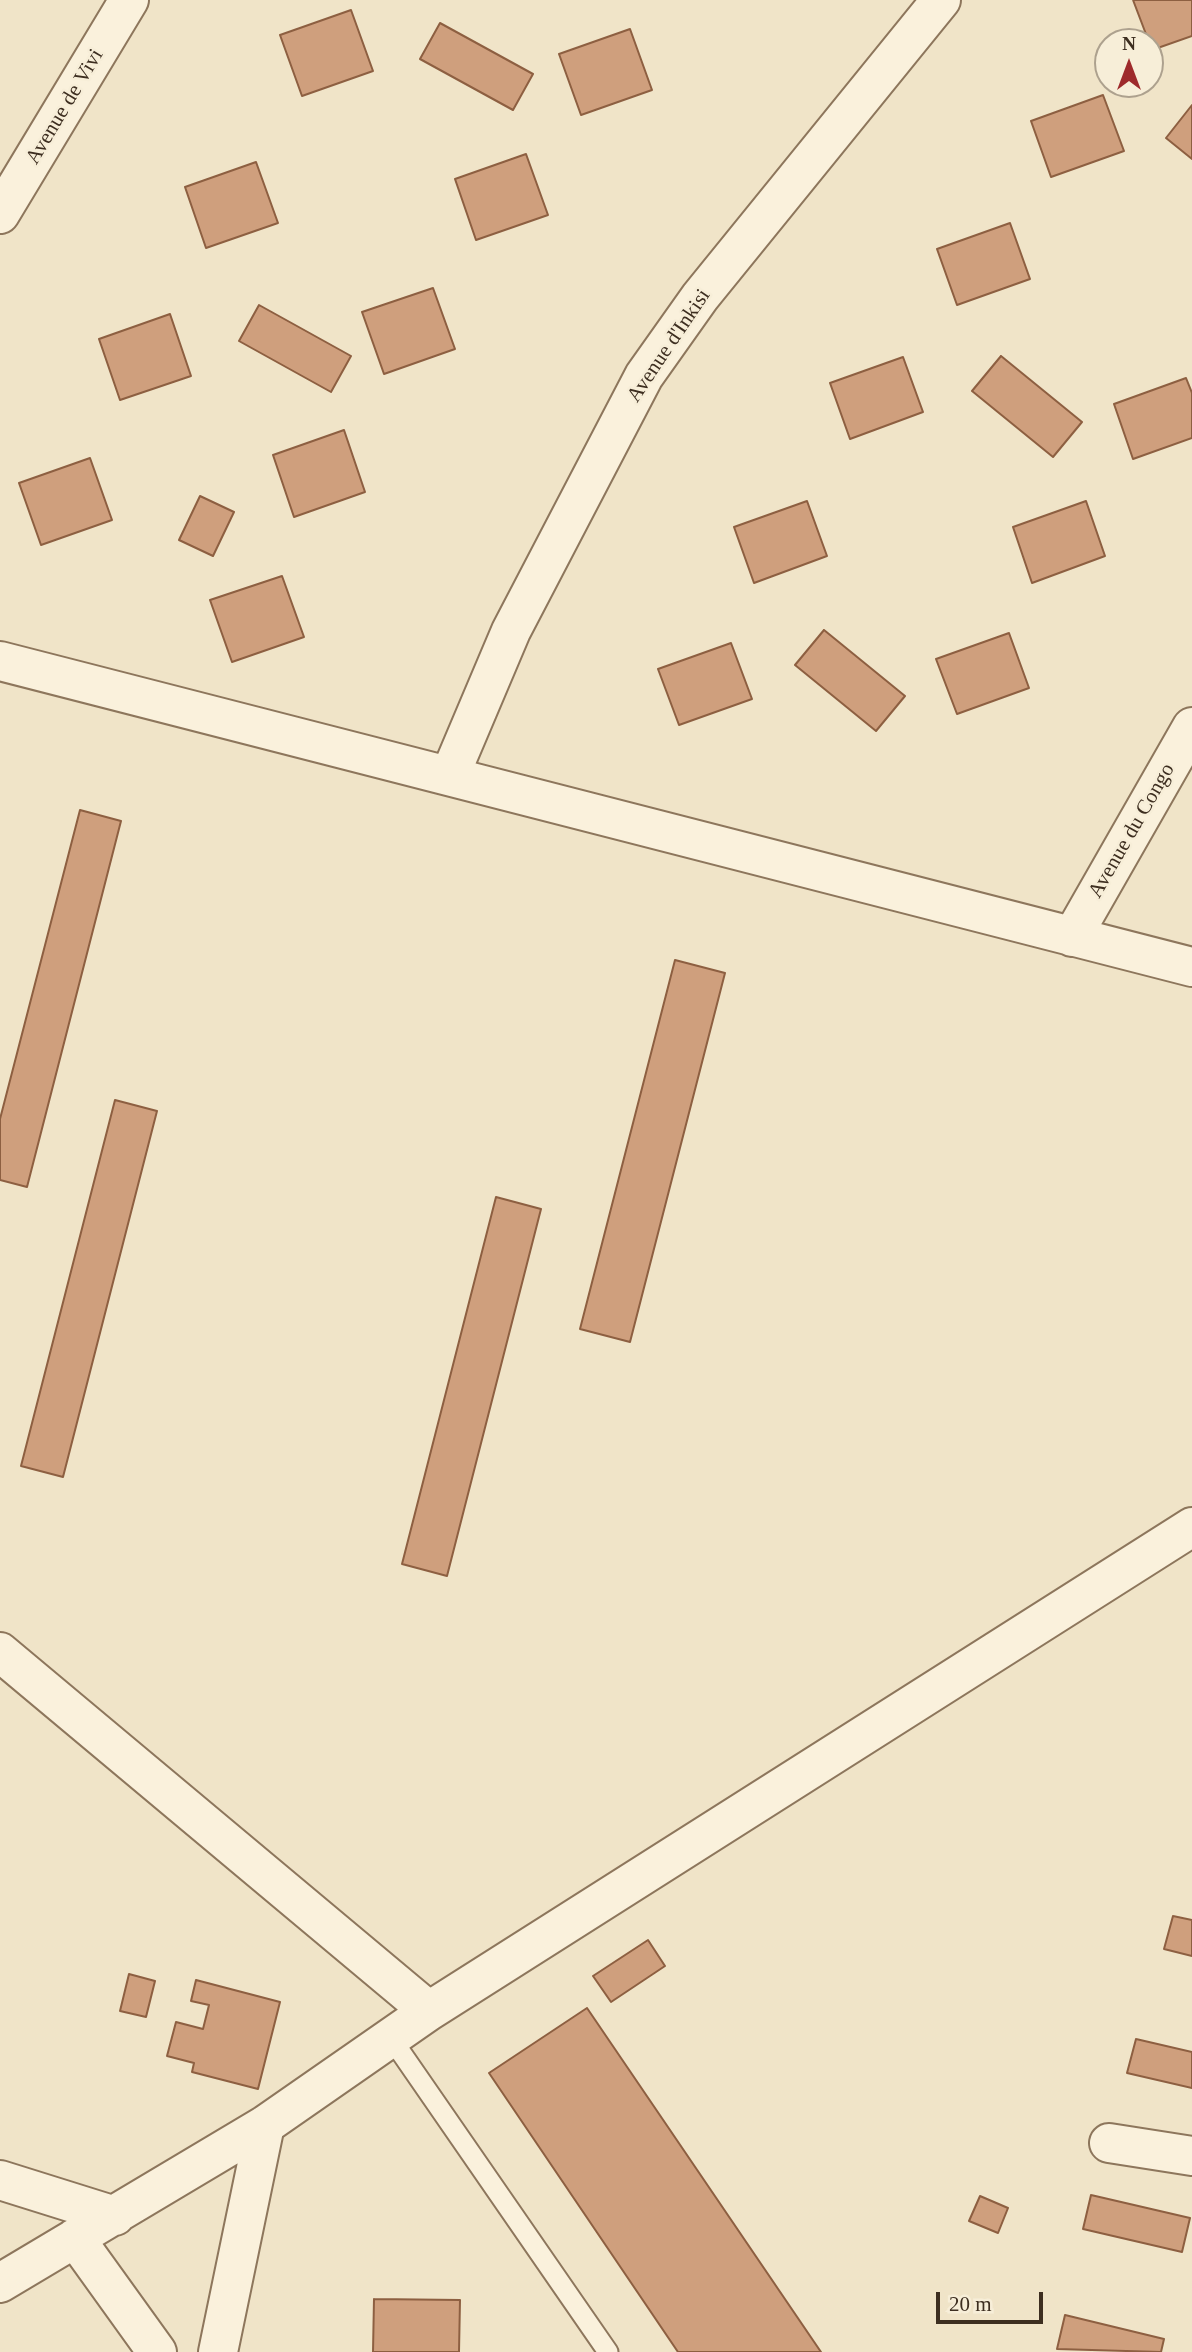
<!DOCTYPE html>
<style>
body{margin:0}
#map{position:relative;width:1192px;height:2352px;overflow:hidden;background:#f0e4c8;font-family:"Times New Roman",serif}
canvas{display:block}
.north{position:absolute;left:1094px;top:28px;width:70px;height:70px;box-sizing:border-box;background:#f7eed8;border:2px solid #ada18e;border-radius:50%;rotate:0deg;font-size:19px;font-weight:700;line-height:28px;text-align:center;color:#3d2e20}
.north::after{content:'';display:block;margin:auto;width:24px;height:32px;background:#9e2a2b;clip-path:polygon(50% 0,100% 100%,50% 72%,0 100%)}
.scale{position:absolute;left:936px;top:2292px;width:107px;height:32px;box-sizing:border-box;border:4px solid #3d2e20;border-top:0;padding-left:9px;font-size:21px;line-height:24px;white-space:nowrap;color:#3d2e20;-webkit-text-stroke:5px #f7eed8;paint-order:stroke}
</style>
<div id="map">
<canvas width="1192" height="2352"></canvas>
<div class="north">N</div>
<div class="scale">20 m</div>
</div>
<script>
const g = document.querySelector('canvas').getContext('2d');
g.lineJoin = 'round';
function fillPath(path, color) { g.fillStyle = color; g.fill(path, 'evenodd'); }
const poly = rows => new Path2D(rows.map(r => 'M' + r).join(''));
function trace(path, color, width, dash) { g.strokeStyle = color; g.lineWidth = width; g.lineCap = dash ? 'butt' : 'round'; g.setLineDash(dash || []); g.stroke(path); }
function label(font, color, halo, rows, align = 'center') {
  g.font = font + ' "Times New Roman",serif'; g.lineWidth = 5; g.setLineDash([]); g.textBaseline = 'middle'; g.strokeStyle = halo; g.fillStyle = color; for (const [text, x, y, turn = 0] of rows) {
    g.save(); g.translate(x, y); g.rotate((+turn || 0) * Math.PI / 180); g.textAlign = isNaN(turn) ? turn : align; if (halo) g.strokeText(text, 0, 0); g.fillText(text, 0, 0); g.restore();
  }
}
const building = poly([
 [1133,0,1192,0,1192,36,1152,50,1133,0],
 [351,10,373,71,302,96,280,35,351,10],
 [440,23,533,74,513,110,420,59,440,23],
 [630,29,652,90,581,115,559,54,630,29],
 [1103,95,1124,151,1051,177,1031,121,1103,95],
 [1192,105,1192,159,1166,138,1192,105],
 [526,154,548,215,476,240,455,179,526,154],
 [256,162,278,223,206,248,185,187,256,162],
 [1010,223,1030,279,957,305,937,249,1010,223],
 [433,288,455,349,384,374,362,312,433,288],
 [259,305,351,356,331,392,239,341,259,305],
 [170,314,191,376,120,400,99,339,170,314],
 [1001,356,1082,422,1053,457,972,391,1001,356],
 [903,357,923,412,850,439,830,383,903,357],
 [1186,378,1192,393,1192,438,1133,459,1114,404,1186,378],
 [344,430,365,492,294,517,273,455,344,430],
 [90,458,112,520,41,545,19,483,90,458],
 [200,496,234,512,213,556,179,540,200,496],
 [807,501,827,556,754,583,734,527,807,501],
 [1086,501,1105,556,1032,583,1013,527,1086,501],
 [282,576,304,637,232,662,210,600,282,576],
 [824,630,905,696,876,731,795,665,824,630],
 [1009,633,1029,688,957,714,936,659,1009,633],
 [731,643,752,699,679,725,658,669,731,643],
 [80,810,121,821,27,1187,0,1180,0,1119,80,810],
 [675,960,725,973,630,1342,580,1329,675,960],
 [115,1100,157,1111,63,1477,21,1466,115,1100],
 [496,1197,541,1209,447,1576,402,1564,496,1197],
 [1173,1916,1192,1920,1192,1956,1164,1949,1173,1916],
 [648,1940,665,1966,611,2002,593,1976,648,1940],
 [129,1974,155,1981,146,2017,120,2011,129,1974],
 [196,1980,280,2002,258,2089,192,2072,194,2063,167,2056,176,2022,203,2029,209,2005,191,2001,196,1980],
 [587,2008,821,2352,678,2352,489,2073,587,2008],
 [1136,2039,1192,2052,1192,2088,1127,2073,1136,2039],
 [1091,2195,1190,2218,1182,2252,1083,2229,1091,2195],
 [980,2196,1008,2208,998,2233,969,2221,980,2196],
 [374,2299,460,2300,459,2352,373,2352,374,2299],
 [1065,2315,1164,2339,1161,2352,1057,2349,1065,2315]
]);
const service = poly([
 [391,2038,608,2352]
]);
const minor = poly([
 [0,214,129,0],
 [0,661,1192,967],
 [450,775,511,631,644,376,700,297,941,0],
 [1072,937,1192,727],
 [0,1652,429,2011],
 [1109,2143,1192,2156],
 [0,2180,115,2216],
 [75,2238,157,2352],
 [0,2283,265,2125,429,2011,1192,1527],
 [218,2352,265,2125]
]);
const streetNames = [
 ["Avenue de Vivi",65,107,-59],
 ["Avenue d'Inkisi",669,346,-56],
 ["Avenue du Congo",1132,831,-60]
];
fillPath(building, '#cf9f7d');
trace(building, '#8d5f41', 2);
trace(service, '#8d765c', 23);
trace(minor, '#8d765c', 42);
trace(service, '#faf1dc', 19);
trace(minor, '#faf1dc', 38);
label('21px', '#3d2e20', '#f7eed8', streetNames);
</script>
